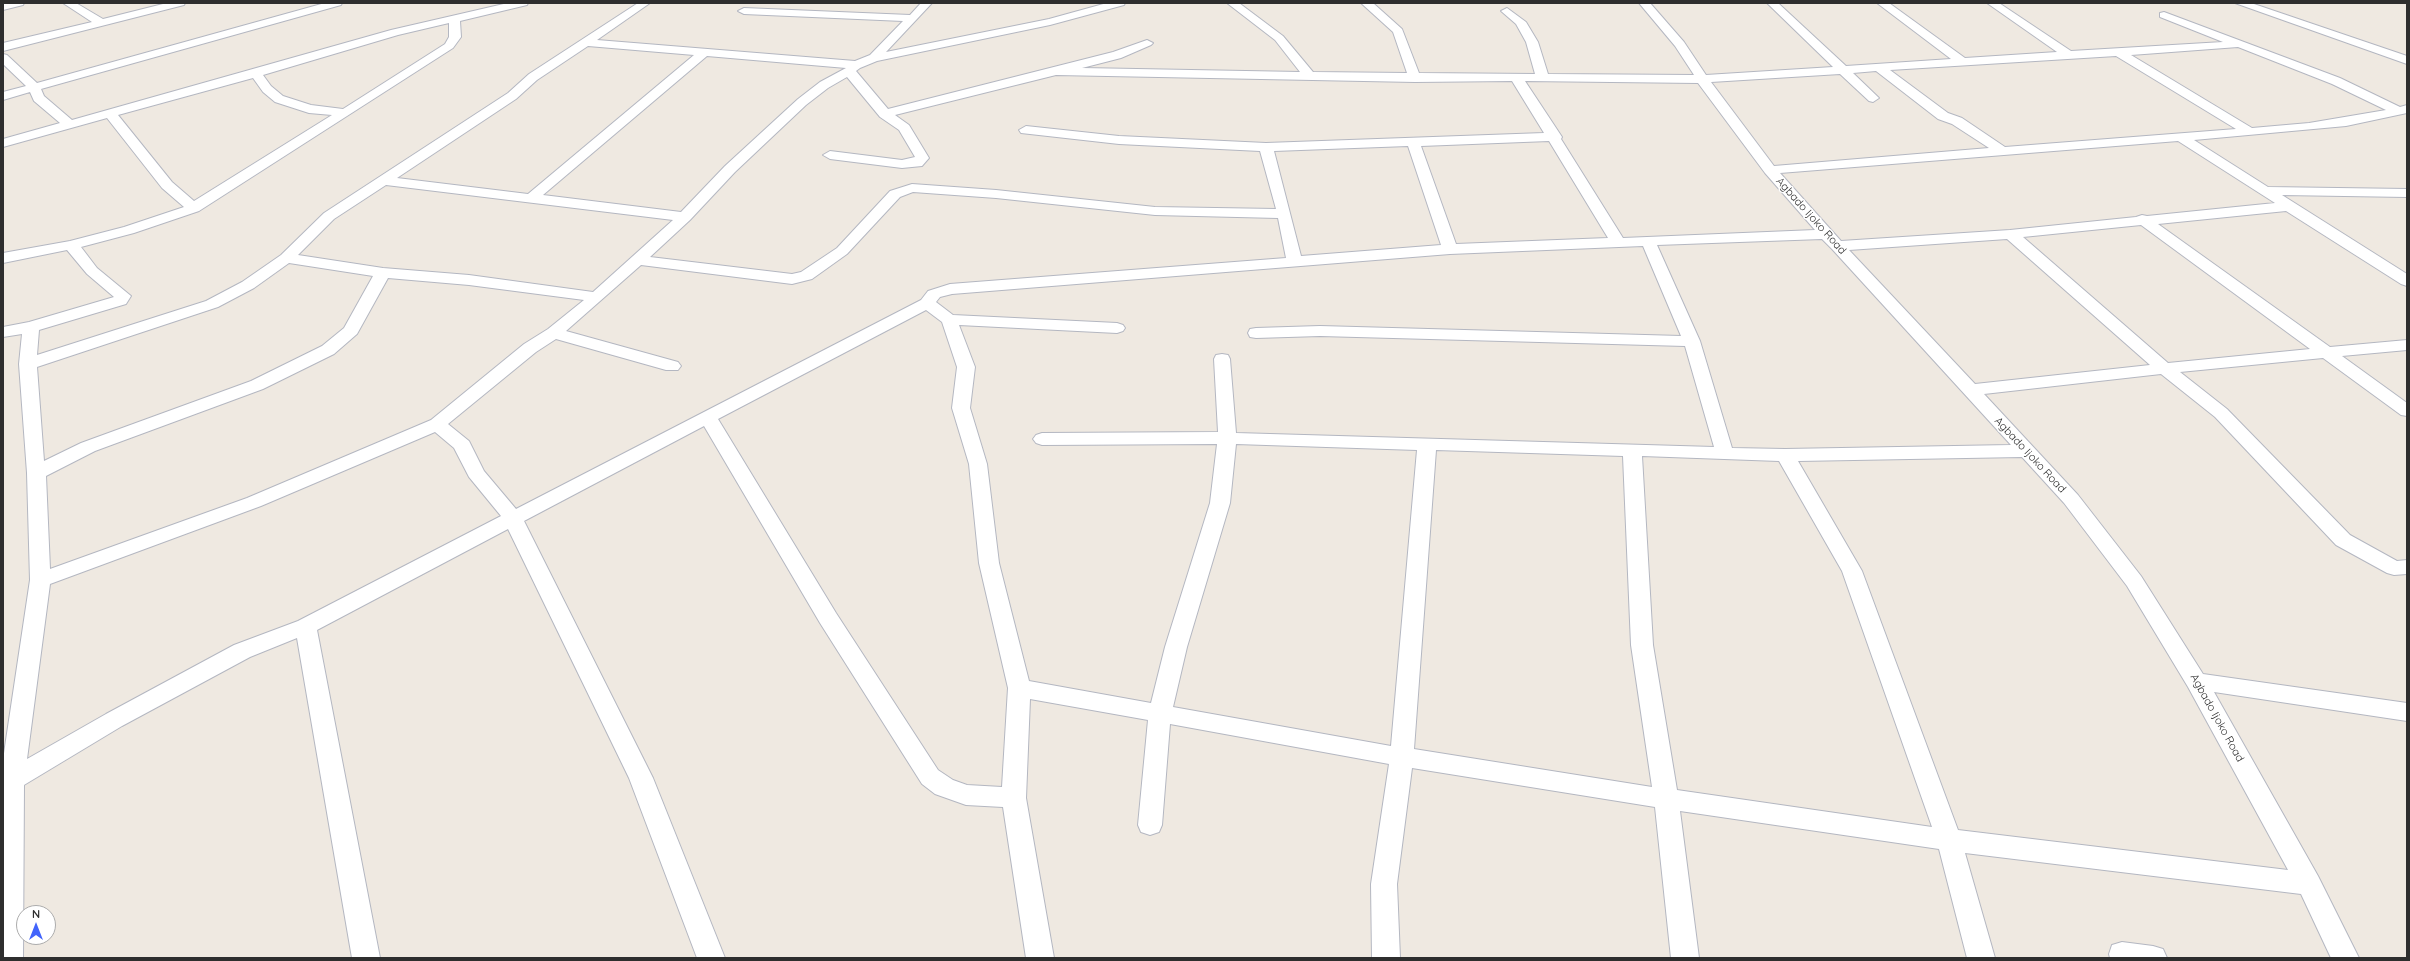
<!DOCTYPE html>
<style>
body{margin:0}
#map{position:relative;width:2410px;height:961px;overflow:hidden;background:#efe9e1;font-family:Quicksand,sans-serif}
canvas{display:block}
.frame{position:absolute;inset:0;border:4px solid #2e2e2e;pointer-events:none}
.north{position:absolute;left:16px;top:905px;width:40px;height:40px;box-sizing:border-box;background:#fff;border:1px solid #ababab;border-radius:50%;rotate:0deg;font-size:11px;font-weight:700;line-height:16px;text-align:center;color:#2e2e2e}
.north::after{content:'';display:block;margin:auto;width:14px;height:18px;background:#4264fb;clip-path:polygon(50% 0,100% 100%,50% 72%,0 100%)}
</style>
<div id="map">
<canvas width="2410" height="961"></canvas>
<div class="frame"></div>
<div class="north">N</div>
</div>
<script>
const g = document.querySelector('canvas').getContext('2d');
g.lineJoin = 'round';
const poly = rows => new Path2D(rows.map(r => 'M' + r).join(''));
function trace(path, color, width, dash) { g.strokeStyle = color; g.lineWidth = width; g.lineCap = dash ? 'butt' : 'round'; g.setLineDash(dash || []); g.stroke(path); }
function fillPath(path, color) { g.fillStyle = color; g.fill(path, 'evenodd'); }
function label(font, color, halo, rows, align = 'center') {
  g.font = font + ' Quicksand,sans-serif'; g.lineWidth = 3; g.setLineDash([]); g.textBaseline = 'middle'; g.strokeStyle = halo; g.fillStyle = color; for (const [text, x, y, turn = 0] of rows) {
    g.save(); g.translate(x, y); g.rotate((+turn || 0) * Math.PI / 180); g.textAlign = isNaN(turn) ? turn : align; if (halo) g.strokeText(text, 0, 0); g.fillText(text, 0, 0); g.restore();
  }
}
const minor = poly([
 [24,3,23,5,3,10,3,4,24,3],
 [63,3,76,3,103,19,167,3,185,3,184,5,3,51,3,43,92,22,63,3],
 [325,3,342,3,341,5,41,89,44,96,72,120,391,30,508,3,528,3,527,5,460,21,461,37,453,48,199,211,134,233,81,247,97,268,131,296,126,304,39,330,37,355,206,301,242,282,281,255,324,213,508,93,529,74,638,3,650,3,597,40,855,61,870,55,903,21,744,14,738,11,744,8,910,15,921,3,932,3,886,52,1049,19,1107,3,1125,3,1124,5,1050,25,877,61,860,68,856,71,888,109,1113,52,1147,40,1153,43,1151,45,1121,58,1082,68,1300,72,1275,40,1227,3,1239,3,1283,36,1313,72,1407,73,1393,32,1361,3,1373,3,1402,29,1419,73,1535,74,1526,42,1516,24,1501,11,1507,8,1526,22,1538,42,1548,74,1694,75,1675,46,1639,3,1650,3,1684,42,1706,75,1833,67,1767,3,1778,3,1846,66,1951,59,1877,3,1889,3,1965,58,2057,52,1987,3,1999,3,2071,51,2223,42,2160,17,2160,13,2164,12,2340,78,2400,107,2407,105,2407,113,2346,126,2194,140,2268,187,2407,189,2407,197,2282,195,2407,274,2407,286,2401,284,2286,211,2158,224,2330,347,2407,340,2407,350,2342,356,2407,403,2407,416,2401,415,2323,358,2180,372,2227,409,2350,535,2397,561,2407,560,2407,574,2394,575,2387,573,2336,545,2215,417,2161,374,1984,394,2078,495,2141,576,2203,674,2407,703,2407,721,2214,692,2318,876,2359,958,2331,958,2301,894,1965,853,1995,958,1967,958,1939,849,1680,811,1699,958,1671,958,1655,807,1412,768,1397,884,1400,958,1372,958,1371,884,1389,764,1170,724,1162,825,1159,832,1150,835,1141,832,1138,825,1148,720,1030,699,1026,798,1054,958,1026,958,1003,807,966,805,935,794,922,784,820,623,704,426,524,521,653,778,725,958,697,958,629,778,508,529,317,630,380,958,352,958,297,638,250,657,122,726,24,785,23,958,3,958,3,760,30,580,27,473,19,364,22,334,3,337,3,327,29,322,114,297,87,274,67,250,3,263,3,253,70,241,124,227,184,207,162,188,107,118,3,147,3,139,60,123,34,101,30,92,3,100,3,92,26,86,3,64,3,54,7,55,37,83,325,3],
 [449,23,449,37,445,44,343,109,311,105,283,96,271,86,263,75,398,35,449,23],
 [588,46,694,55,528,194,397,178,516,99,537,80,588,46],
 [2238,47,2332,84,2386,110,2309,123,2252,128,2131,55,2238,47],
 [707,56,846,68,820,82,798,99,725,166,681,212,543,195,707,56],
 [2116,56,2236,129,2005,147,1962,118,1948,113,1890,70,2116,56],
 [1876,71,1938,119,1952,124,1989,148,1774,166,1711,82,1840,74,1869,101,1873,102,1879,98,1853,73,1876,71],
 [1056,75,1415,82,1512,81,1544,133,1266,143,1119,136,1026,126,1019,130,1021,133,1119,144,1260,151,1276,209,1155,207,996,190,912,184,890,191,837,248,801,272,792,274,650,257,690,220,735,172,806,105,828,88,847,77,880,117,899,130,915,157,902,160,830,151,823,155,830,159,902,168,922,166,929,158,909,125,895,115,1056,75],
 [253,78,263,92,275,102,309,113,332,115,194,201,172,182,118,115,253,78],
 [1525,81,1698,83,1765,173,1815,230,1623,238,1561,139,1562,137,1525,81],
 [1549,141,1608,238,1456,244,1421,146,1549,141],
 [2178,141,2275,203,2147,216,2142,215,2136,217,2010,230,1841,241,1780,173,2178,141],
 [1408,146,1441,245,1301,256,1274,151,1408,146],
 [386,185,673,220,593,292,469,275,383,268,298,255,334,219,386,185],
 [913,192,996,198,1155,215,1278,218,1286,258,950,284,928,291,921,300,516,509,484,471,469,441,448,424,536,352,556,339,666,370,678,370,681,366,678,362,566,331,641,265,792,284,812,279,847,254,900,197,913,192],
 [2141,225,2310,349,2168,363,2023,237,2141,225],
 [1822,239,1832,249,2011,445,1785,449,1732,448,1700,341,1657,245,1822,239],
 [2007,239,2150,365,1975,384,1849,250,2007,239],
 [1643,246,1681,336,1320,326,1256,328,1250,329,1248,333,1250,337,1256,338,1320,336,1685,346,1714,447,1236,433,1230,359,1228,355,1222,354,1216,355,1214,359,1218,432,1042,433,1036,435,1033,439,1036,443,1042,445,1217,444,1210,503,1165,647,1151,703,1029,681,999,563,987,464,970,408,975,367,959,325,1117,333,1123,331,1125,328,1123,325,1117,323,953,315,936,302,940,297,952,294,1450,254,1643,246],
 [289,263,373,276,344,328,322,346,251,381,81,443,44,461,37,367,218,307,254,288,289,263],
 [388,278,469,285,584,300,548,329,524,344,431,420,247,498,50,569,46,476,95,451,263,389,334,354,357,334,388,278],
 [926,310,942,322,957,367,952,408,969,464,979,563,1008,688,1002,787,967,785,953,780,938,770,836,613,718,419,926,310],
 [435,432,454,448,469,477,501,516,298,621,234,645,106,714,27,759,50,584,261,506,435,432],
 [1236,444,1417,450,1391,746,1173,707,1187,647,1230,503,1236,444],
 [1436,450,1623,456,1631,645,1652,787,1414,749,1436,450],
 [1642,456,1779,461,1842,571,1932,827,1677,790,1653,645,1642,456],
 [2022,457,2064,503,2127,586,2188,687,2288,870,1958,830,1862,571,1798,461,2022,457],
 [2235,3,2251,3,2407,56,2407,64,2235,3],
 [2122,942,2153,946,2163,949,2167,958,2110,958,2109,954,2112,945,2122,942]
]);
const streetNames = [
 ["Agbado Ijoko Road",1811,216,48],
 ["Agbado Ijoko Road",2030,455,47],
 ["Agbado Ijoko Road",2217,718,61]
];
trace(minor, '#b4b7c1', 2);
fillPath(minor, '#fff');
label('11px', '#2e2e2e', '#fff', streetNames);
</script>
